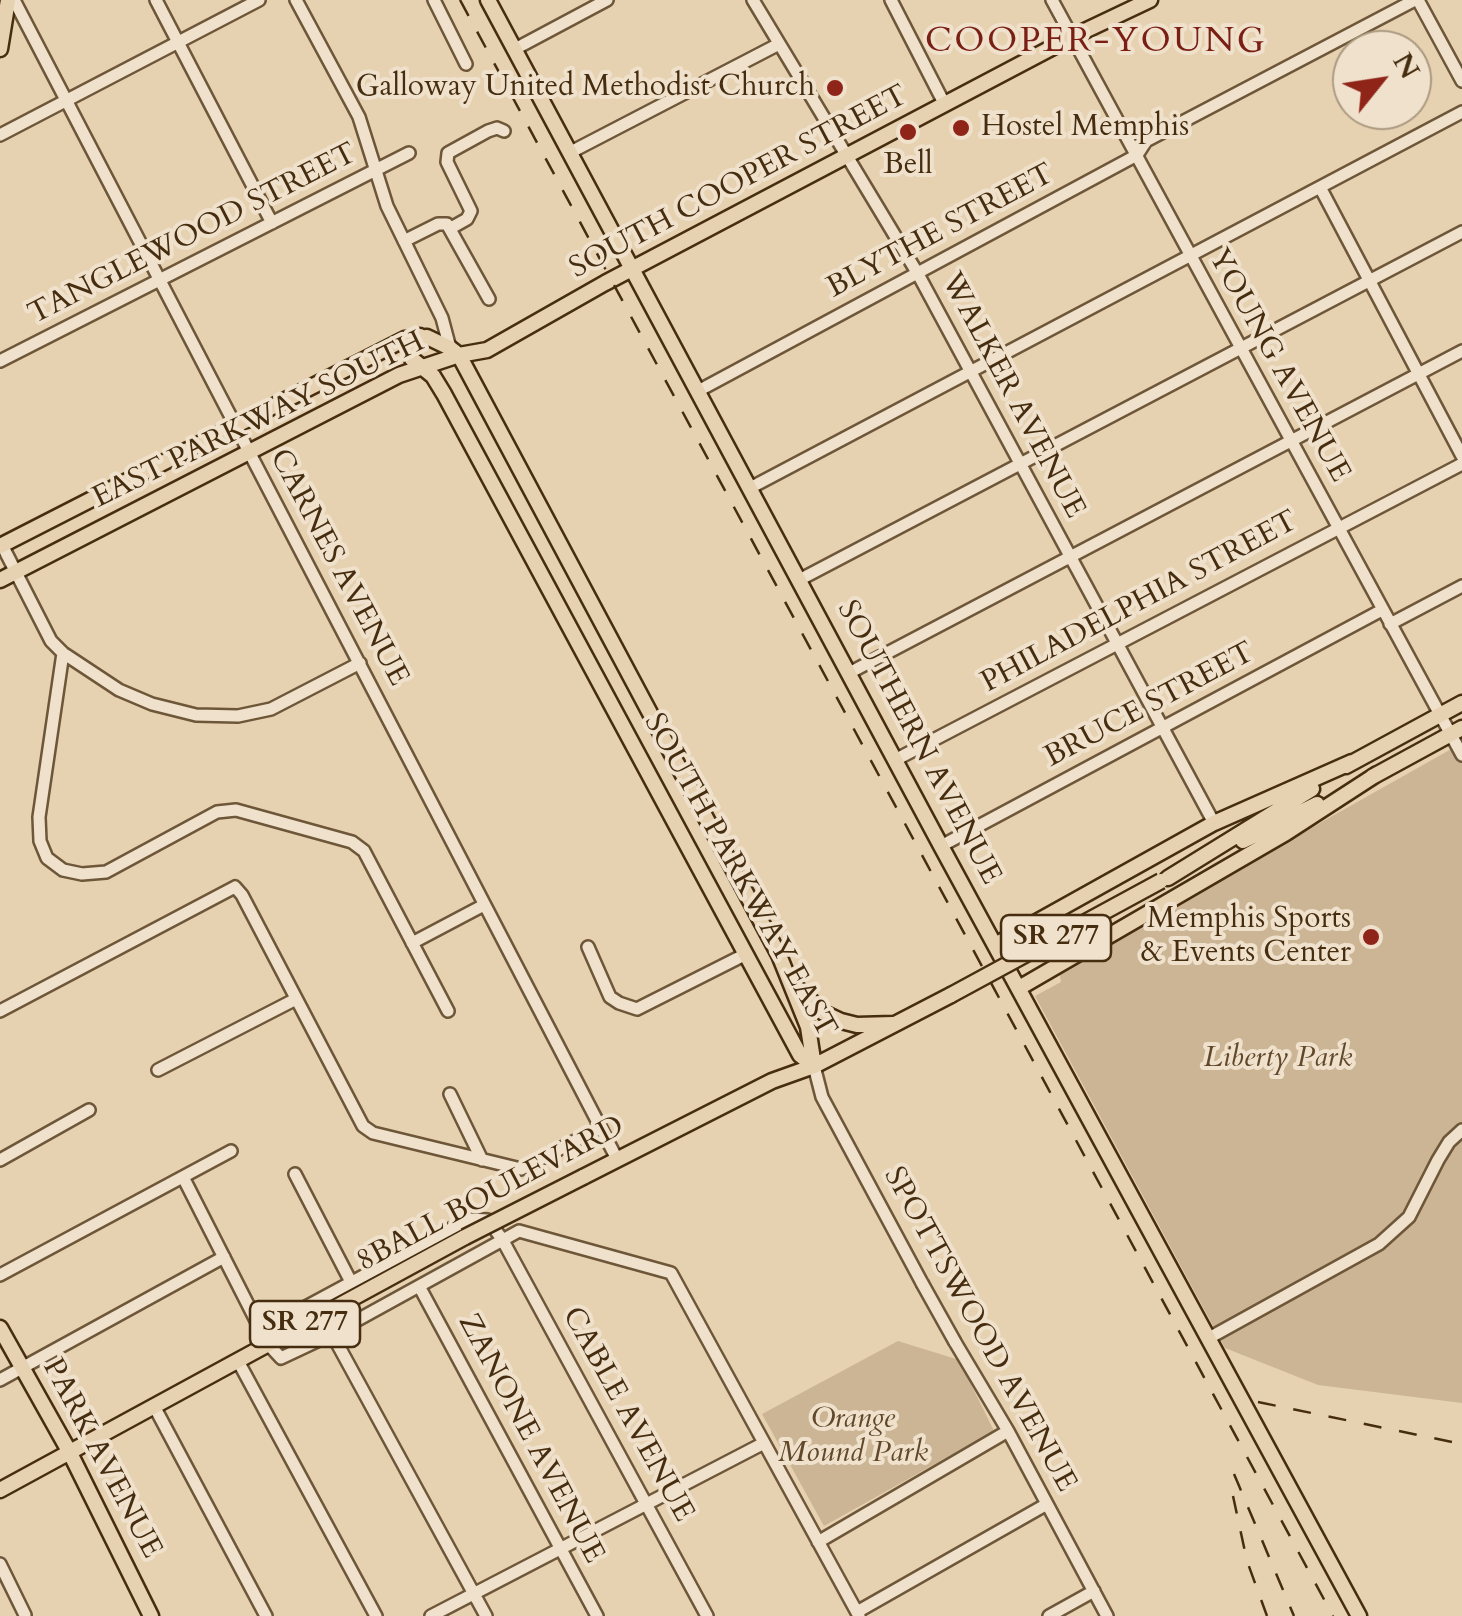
<!DOCTYPE html>
<style>
body{margin:0}
#map{position:relative;width:1462px;height:1616px;overflow:hidden;background:#e6d1b1;font-family:Cardo,serif}
canvas{display:block}
.north{position:absolute;left:1332px;top:30px;width:100px;height:100px;box-sizing:border-box;background:#efe1cc;border:2px solid #ab9980;border-radius:50%;rotate:60deg;font-size:28px;font-weight:700;line-height:40px;text-align:center;color:#462d0f}
.north::after{content:'';display:block;margin:auto;width:35px;height:45px;background:#8f2418;clip-path:polygon(50% 0,100% 100%,50% 72%,0 100%)}
</style>
<div id="map">
<canvas width="1462" height="1616"></canvas>
<div class="north">N</div>
</div>
<script>
const g = document.querySelector('canvas').getContext('2d');
g.lineJoin = 'round';
function fillPath(path, color) { g.fillStyle = color; g.fill(path, 'evenodd'); }
const poly = rows => new Path2D(rows.map(r => 'M' + r).join(''));
function trace(path, color, width, dash) { g.strokeStyle = color; g.lineWidth = width; g.lineCap = dash ? 'butt' : 'round'; g.setLineDash(dash || []); g.stroke(path); }
function label(font, color, halo, rows, align = 'center') {
  g.font = font + ' Cardo,serif'; g.lineWidth = 8; g.setLineDash([]); g.textBaseline = 'middle'; g.strokeStyle = halo; g.fillStyle = color; for (const [text, x, y, turn = 0] of rows) {
    g.save(); g.translate(x, y); g.rotate((+turn || 0) * Math.PI / 180); g.textAlign = isNaN(turn) ? turn : align; if (halo) g.strokeText(text, 0, 0); g.fillText(text, 0, 0); g.restore();
  }
}
const green = poly([
 [1462,743,1462,1403,1318,1385,1225,1348,1035,996,1061,982,1059,970],
 [898,1341,959,1360,994,1431,824,1526,762,1414]
]);
const minor = poly([
 [14,0,617,1159],
 [156,0,272,223],
 [296,0,359,117,387,206,442,318,450,348],
 [434,0,466,64],
 [753,0,918,274,1214,823],
 [891,0,945,105],
 [1052,0,1462,755],
 [1418,0,1462,81],
 [515,49,607,0],
 [0,135,259,0],
 [569,153,779,44],
 [1321,189,1462,456],
 [451,228,467,219,471,211,447,162,448,153,488,131,497,128,504,131],
 [404,241,438,224,447,224,489,299],
 [0,361,409,153],
 [698,391,1137,155,1146,141,1415,0],
 [750,488,1462,112],
 [2,545,51,641,63,653,119,690,152,704,196,715,238,716,271,709,360,663],
 [799,580,1462,232],
 [1390,624,1462,586],
 [63,653,39,817,40,841,47,858,63,870,82,874,106,872,217,812,236,810,352,842,364,851,448,1011],
 [849,673,1462,351],
 [895,760,1462,464],
 [941,846,1382,610],
 [412,943,484,905],
 [588,947,610,997,619,1003,637,1009,746,954],
 [0,1011,235,887,242,895,363,1126,373,1133,521,1169,600,1128],
 [814,1066,822,1097,922,1283],
 [158,1070,296,999],
 [450,1094,482,1160],
 [0,1160,89,1110],
 [295,1174,351,1282],
 [183,1177,268,1344,281,1358,332,1334,519,1231,671,1273,859,1616],
 [0,1275,231,1151],
 [419,1286,597,1616],
 [261,1331,469,1219,488,1220,502,1239,707,1616],
 [332,1334,486,1616],
 [1209,1338,1379,1244,1409,1217,1438,1160,1449,1142,1462,1130],
 [955,1342,1008,1431,1107,1616],
 [238,1361,376,1616],
 [0,1380,224,1257],
 [154,1406,266,1616],
 [818,1542,1008,1431],
 [0,1564,25,1615],
 [857,1612,1047,1504],
 [431,1616,764,1443],
 [1049,1616,1094,1591]
]);
const major = poly([
 [488,0,941,846,1359,1616],
 [0,49,8,0],
 [420,336,410,350,412,359,433,376,444,394,800,1055,814,1066],
 [0,546,405,339,427,337,450,348,459,355,779,955,808,1027,814,1066],
 [0,580,399,375,459,355,487,350,605,283,1074,36,1150,0],
 [1346,766,1462,703],
 [1372,777,1462,728],
 [1243,841,1317,804],
 [1168,878,1312,789],
 [995,945,1214,823,1352,762],
 [797,988,824,1013,841,1021,857,1025,893,1024],
 [1019,988,1286,833,1377,774],
 [583,1177,772,1081,814,1066,951,995],
 [0,1328,69,1451,151,1616],
 [0,1490,465,1237]
]);
const rail = poly([
 [460,0,1333,1616],
 [1258,1402,1462,1444],
 [1234,1474,1294,1616],
 [1233,1496,1247,1561,1267,1616]
]);
const minorBridge = poly([
 [922,1283,955,1342]
]);
const majorBridge = poly([
 [951,995,1161,881],
 [465,1237,583,1177]
]);
const markers = [
 [835,88,10,"#8f2418"],
 [961,128,10,"#8f2418"],
 [908,132,10,"#8f2418"],
 [1371,937,10,"#8f2418"]
];
const shields = [
 [1056,938,110],
 [305,1324,110]
];
const shieldNames = [
 ["SR 277",1056,938],
 ["SR 277",305,1324]
];
const poiNames = [
 ["Galloway United Methodist Church",815,88],
 ["Hostel Memphis",981,128,"left"],
 ["Bell",908,166,"center"],
 ["Memphis Sports",1351,920],
 ["& Events Center",1351,954]
];
const streetNames = [
 ["SOUTH COOPER STREET",739,183,-28],
 ["BLYTHE STREET",941,232,-28],
 ["TANGLEWOOD STREET",193,235,-27],
 ["YOUNG AVENUE",1278,366,61],
 ["WALKER AVENUE",1012,396,62],
 ["EAST PARKWAY SOUTH",259,421,-26],
 ["CARNES AVENUE",338,568,62],
 ["PHILADELPHIA STREET",1140,603,-28],
 ["BRUCE STREET",1150,706,-28],
 ["SOUTHERN AVENUE",918,743,62],
 ["SOUTH PARKWAY EAST",739,876,61],
 ["8BALL BOULEVARD",491,1195,-28],
 ["SPOTTSWOOD AVENUE",979,1330,61],
 ["CABLE AVENUE",627,1415,61],
 ["ZANONE AVENUE",530,1439,62],
 ["PARK AVENUE",101,1459,62]
];
const parkNames = [
 ["Liberty Park",1278,1059],
 ["Orange",853,1420],
 ["Mound Park",853,1454]
];
const quarterNames = [
 ["COOPER-YOUNG",1096,43]
];
fillPath(green, '#cbb595');
trace(minor, '#6e5638', 16);
trace(major, '#462d0f', 19);
trace(minor, '#efe1cc', 11);
trace(major, '#e6d1b1', 14);
trace(rail, '#462d0f', 2.5, [18, 18]);
trace(minorBridge, '#6e5638', 16, []);
trace(majorBridge, '#462d0f', 19, []);
trace(minorBridge, '#efe1cc', 11);
trace(majorBridge, '#e6d1b1', 14);
for (const [x, y, r, color] of markers) { const dot = new Path2D(); dot.arc(x, y, r, 0, 2 * Math.PI); g.fillStyle = color; g.fill(dot); trace(dot, '#efe1cc', 4); }
for (const [x, y, w] of shields) { const box = new Path2D(); box.roundRect(x - w / 2, y - 23, w, 46, 8); g.fillStyle = '#efe1cc'; g.fill(box); trace(box, '#462d0f', 2.5); }
label('bold 28px', '#462d0f', null, shieldNames);
label('30px', '#462d0f', '#efe1cc', poiNames, 'right');
label('30px', '#462d0f', '#efe1cc', streetNames);
label('italic 30px', '#61482a', '#efe1cc', parkNames);
g.letterSpacing = '2.5px';
label('35px', '#7a1f14', '#efe1cc', quarterNames);
g.letterSpacing = '0px';
</script>
